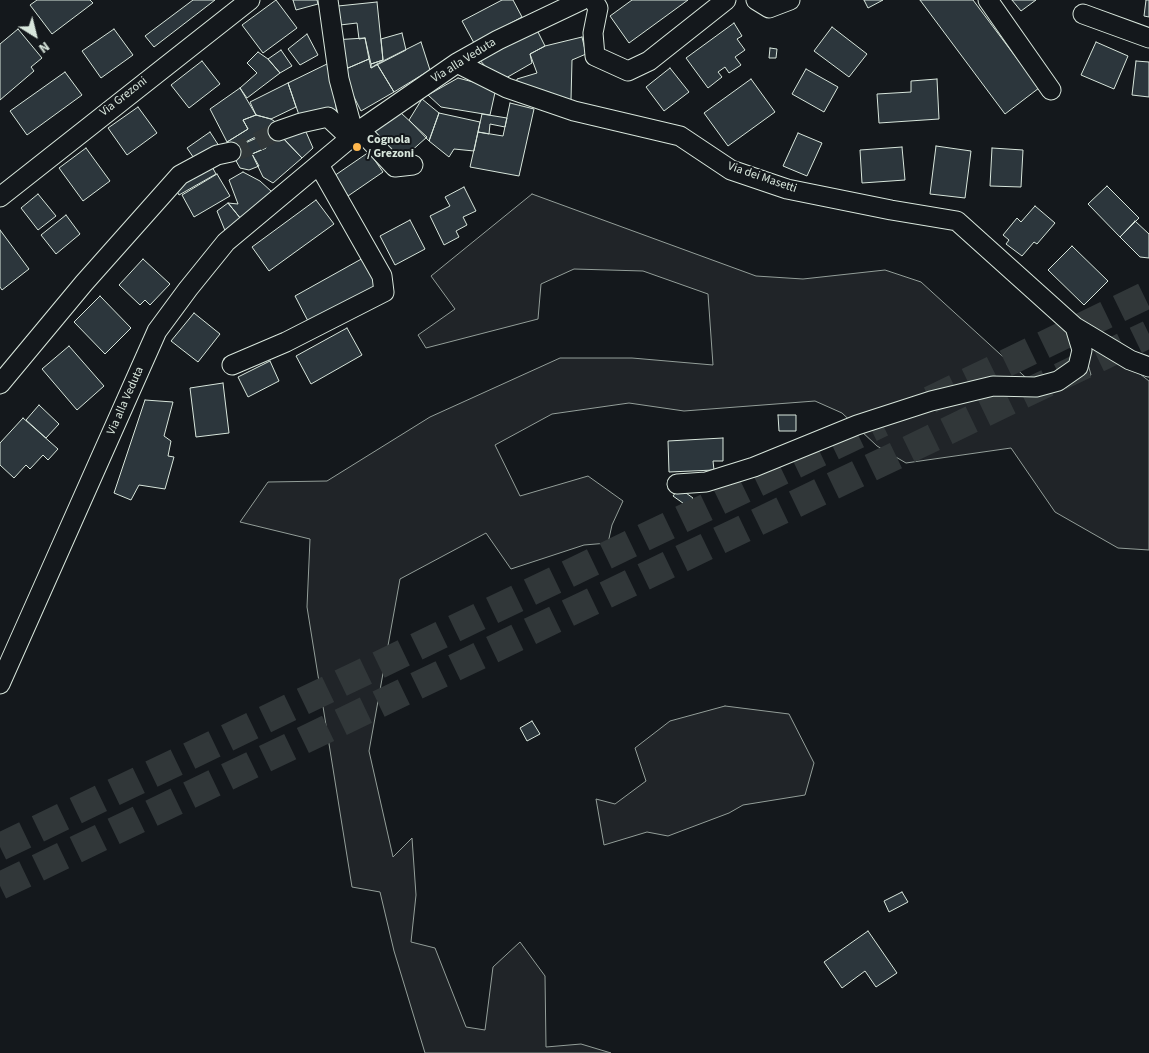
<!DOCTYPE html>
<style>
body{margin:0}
#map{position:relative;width:1149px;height:1053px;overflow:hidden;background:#14181c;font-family:"Source Sans 3",sans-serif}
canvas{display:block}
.north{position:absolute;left:10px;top:10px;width:50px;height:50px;-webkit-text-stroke:4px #14181c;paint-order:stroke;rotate:144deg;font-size:14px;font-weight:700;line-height:20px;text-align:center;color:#d8e6dc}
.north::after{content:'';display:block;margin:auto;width:18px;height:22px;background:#d8e6dc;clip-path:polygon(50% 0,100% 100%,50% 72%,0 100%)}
</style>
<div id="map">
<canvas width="1149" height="1053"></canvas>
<div class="north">N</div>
</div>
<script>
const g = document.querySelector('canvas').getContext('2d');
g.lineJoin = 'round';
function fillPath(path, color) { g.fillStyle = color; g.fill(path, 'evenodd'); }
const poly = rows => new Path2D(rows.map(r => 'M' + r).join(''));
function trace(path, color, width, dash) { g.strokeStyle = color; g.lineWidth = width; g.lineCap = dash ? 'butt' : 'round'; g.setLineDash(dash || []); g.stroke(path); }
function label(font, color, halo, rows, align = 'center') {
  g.font = font + ' "Source Sans 3",sans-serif'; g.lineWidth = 4; g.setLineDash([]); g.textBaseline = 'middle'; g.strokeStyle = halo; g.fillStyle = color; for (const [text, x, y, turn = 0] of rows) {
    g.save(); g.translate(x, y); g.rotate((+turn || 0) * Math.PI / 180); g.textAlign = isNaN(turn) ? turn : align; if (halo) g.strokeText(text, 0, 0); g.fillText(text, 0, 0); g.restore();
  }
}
const green = poly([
 [532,194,756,276,803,279,885,270,921,282,1045,395,1091,375,1077,325,1149,381,1149,550,1118,548,1055,512,1011,448,906,463,877,446,842,413,815,401,684,411,629,403,552,414,495,445,520,496,588,476,623,501,612,525,608,543,584,545,511,569,486,533,400,579,369,751,393,857,412,838,416,895,411,942,435,948,466,1027,485,1030,493,967,520,942,545,976,546,1047,581,1044,611,1053,425,1053,394,951,380,892,352,887,307,607,310,539,240,522,268,482,327,481,430,417,560,358,632,358,713,365,708,294,643,271,574,269,541,284,538,319,426,348,418,335,455,309,431,276,532,194],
 [725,706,789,714,814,763,805,795,743,805,729,813,668,836,647,832,604,845,596,799,615,804,646,781,635,748,670,721,725,706]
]);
const building = poly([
 [37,0,90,0,93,3,52,34,30,5,37,0],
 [193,0,215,0,154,47,145,36,193,0],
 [276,0,297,28,263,53,242,25,276,0],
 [293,0,317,0,318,4,296,10,293,0],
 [502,0,513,0,522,17,474,43,462,21,502,0],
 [632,0,688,0,629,43,610,16,632,0],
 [864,0,883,0,868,8,864,0],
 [920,0,973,0,1039,88,1005,114,920,0],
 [1012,0,1036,0,1021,11,1012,0],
 [1146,0,1149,0,1149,17,1144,16,1146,0],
 [377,2,383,60,371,64,365,38,359,39,357,23,340,25,338,6,377,2],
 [734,23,742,36,737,39,745,50,735,57,741,65,729,73,725,67,718,72,722,77,708,88,686,58,734,23],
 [832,27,867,54,849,77,814,51,832,27],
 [536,28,545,46,530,54,532,63,499,82,478,58,536,28],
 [18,29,42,58,31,67,34,71,0,100,0,44,18,29],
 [114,29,133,55,101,78,82,51,114,29],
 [402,33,406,50,371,68,371,64,383,60,381,39,402,33],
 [307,34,318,55,300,65,288,49,307,34],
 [582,37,586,54,572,60,571,100,543,99,516,88,517,79,537,73,530,54,545,46,582,37],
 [365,38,369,59,341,71,333,40,365,38],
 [421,42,430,70,394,92,377,64,421,42],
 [1096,42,1128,56,1114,89,1081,75,1096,42],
 [770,48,777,49,776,58,769,58,770,48],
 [281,50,292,66,280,73,268,59,281,50],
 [258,52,268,59,280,73,247,98,240,88,257,73,247,63,258,52],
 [369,59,371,68,377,64,394,92,361,111,341,71,369,59],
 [202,61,220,84,189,108,171,85,202,61],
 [1136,61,1149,62,1149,97,1132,95,1136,61],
 [329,63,337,113,300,118,288,83,329,63],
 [670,68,689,92,664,111,646,87,670,68],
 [806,69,838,87,824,112,792,94,806,69],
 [65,72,82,95,27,135,10,111,65,72],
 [458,78,496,88,490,115,441,107,428,95,458,78],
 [751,79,775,112,728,146,704,113,751,79],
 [937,79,939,119,879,123,877,94,911,92,911,81,937,79],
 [288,83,296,107,271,119,256,115,250,102,288,83],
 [240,88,256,115,243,120,248,129,227,142,210,109,240,88],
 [422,99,439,113,429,141,409,120,422,99],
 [510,103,534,109,519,176,470,167,478,132,503,136,510,103],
 [138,107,157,133,127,155,108,128,138,107],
 [401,113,427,137,400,161,372,132,401,113],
 [439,113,480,122,474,151,454,149,449,157,429,141,439,113],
 [482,114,507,118,505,127,490,124,489,134,478,132,482,114],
 [256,115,271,119,277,123,275,127,230,150,227,142,248,129,243,120,256,115],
 [303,125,313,148,302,158,281,136,303,125],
 [275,127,281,136,302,158,273,183,263,177,252,154,266,148,261,136,263,132,275,127],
 [210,132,221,149,198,164,187,148,210,132],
 [798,133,822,143,807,176,783,166,798,133],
 [261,136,266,148,252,154,259,166,249,170,240,168,230,150,261,136],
 [936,146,971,151,965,198,930,194,936,146],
 [902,147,905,180,862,183,860,150,902,147],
 [86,148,110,181,83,201,59,168,86,148],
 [992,148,1023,150,1021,187,990,186,992,148],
 [369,152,383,172,348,196,334,176,369,152],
 [210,163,216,174,179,195,173,184,210,163],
 [243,172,260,181,272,192,241,219,228,203,238,204,229,180,243,172],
 [217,174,230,196,194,217,182,195,217,174],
 [1107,186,1139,218,1120,237,1088,204,1107,186],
 [464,187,476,211,463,217,467,225,456,231,459,237,444,245,430,216,450,206,445,197,464,187],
 [38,194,56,216,38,230,21,208,38,194],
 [316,200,334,224,269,271,252,247,316,200],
 [228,203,241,219,226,233,217,211,228,203],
 [1035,206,1055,223,1037,244,1034,242,1022,256,1006,244,1009,240,1003,235,1017,218,1021,222,1035,206],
 [66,215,80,234,56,254,41,235,66,215],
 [410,220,425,249,395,265,380,236,410,220],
 [1135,221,1149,234,1149,258,1140,257,1120,237,1135,221],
 [0,230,29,269,2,290,0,287,0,230],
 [1072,246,1108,281,1084,305,1048,270,1072,246],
 [365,257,380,284,309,323,295,296,365,257],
 [143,259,170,284,150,305,145,300,140,305,119,285,143,259],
 [100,296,131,328,105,354,74,322,100,296],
 [194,313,220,334,198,362,171,341,194,313],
 [347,328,362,355,311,384,296,356,347,328],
 [69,346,104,386,77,410,42,369,69,346],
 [270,361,279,381,248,397,238,377,270,361],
 [223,383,229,433,196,437,190,388,223,383],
 [145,400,173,402,164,436,171,441,168,456,174,457,165,489,139,485,131,500,114,493,145,400],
 [39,405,59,424,46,438,26,420,39,405],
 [778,415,796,415,796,431,779,431,778,415],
 [23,418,58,449,48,460,43,455,30,469,26,465,14,478,0,465,0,443,23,418],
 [723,438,723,461,713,461,714,470,669,472,668,441,723,438],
 [679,488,693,498,687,506,673,496,679,488],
 [532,721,540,734,527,741,520,728,532,721],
 [902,892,908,902,889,912,884,901,902,892],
 [868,931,897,973,876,987,865,971,842,988,824,962,868,931]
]);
const minorTunnel = poly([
 [231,152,245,148,278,131]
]);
const highwayTunnel = poly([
 [930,400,1149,294],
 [0,847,882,423],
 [0,886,1149,334]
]);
const minor = poly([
 [593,0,598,8,593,33,595,56,628,71,649,61,726,0],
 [756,0,769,8,790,0],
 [988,0,1051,90],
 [1083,14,1149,38],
 [457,63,507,88,574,111,680,136,731,170,787,189,891,210,957,221,1075,327,1130,360,1149,367],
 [360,130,395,167,413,165],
 [278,131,301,123,328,117,345,133,354,135,339,79,328,0],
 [0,197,250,0],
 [232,365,286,342,384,292,382,276,319,165],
 [0,384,84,283,180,175,217,155,231,152],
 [677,484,706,482,754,467,857,425,931,401,993,386,1036,387,1058,381,1078,367,1082,350,1075,327],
 [0,684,157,331,188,289,226,242,360,130,457,63,498,40,582,0]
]);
const markers = [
 [357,147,5,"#ffb74d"]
];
const streetNames = [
 ["Via alla Veduta",464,61,-32],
 ["Via Grezoni",124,97,-38],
 ["Via dei Masetti",762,178,19],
 ["Via alla Veduta",126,401,-66]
];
const poiNames = [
 ["Cognola",367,140],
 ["/ Grezoni",367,154]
];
fillPath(green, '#202428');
trace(green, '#939e99', 1);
fillPath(building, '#2c363c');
trace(building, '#d8e6dc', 1);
trace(minorTunnel, '#313739', 19, [19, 9]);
trace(highwayTunnel, '#313739', 28, [28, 14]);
trace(minor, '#d8e6dc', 21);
trace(minor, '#14181c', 19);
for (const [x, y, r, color] of markers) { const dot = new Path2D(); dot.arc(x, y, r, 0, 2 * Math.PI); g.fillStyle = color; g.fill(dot); trace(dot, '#14181c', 2); }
label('12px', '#d8e6dc', '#14181c', streetNames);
label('bold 12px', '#d8e6dc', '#14181c', poiNames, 'left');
</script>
